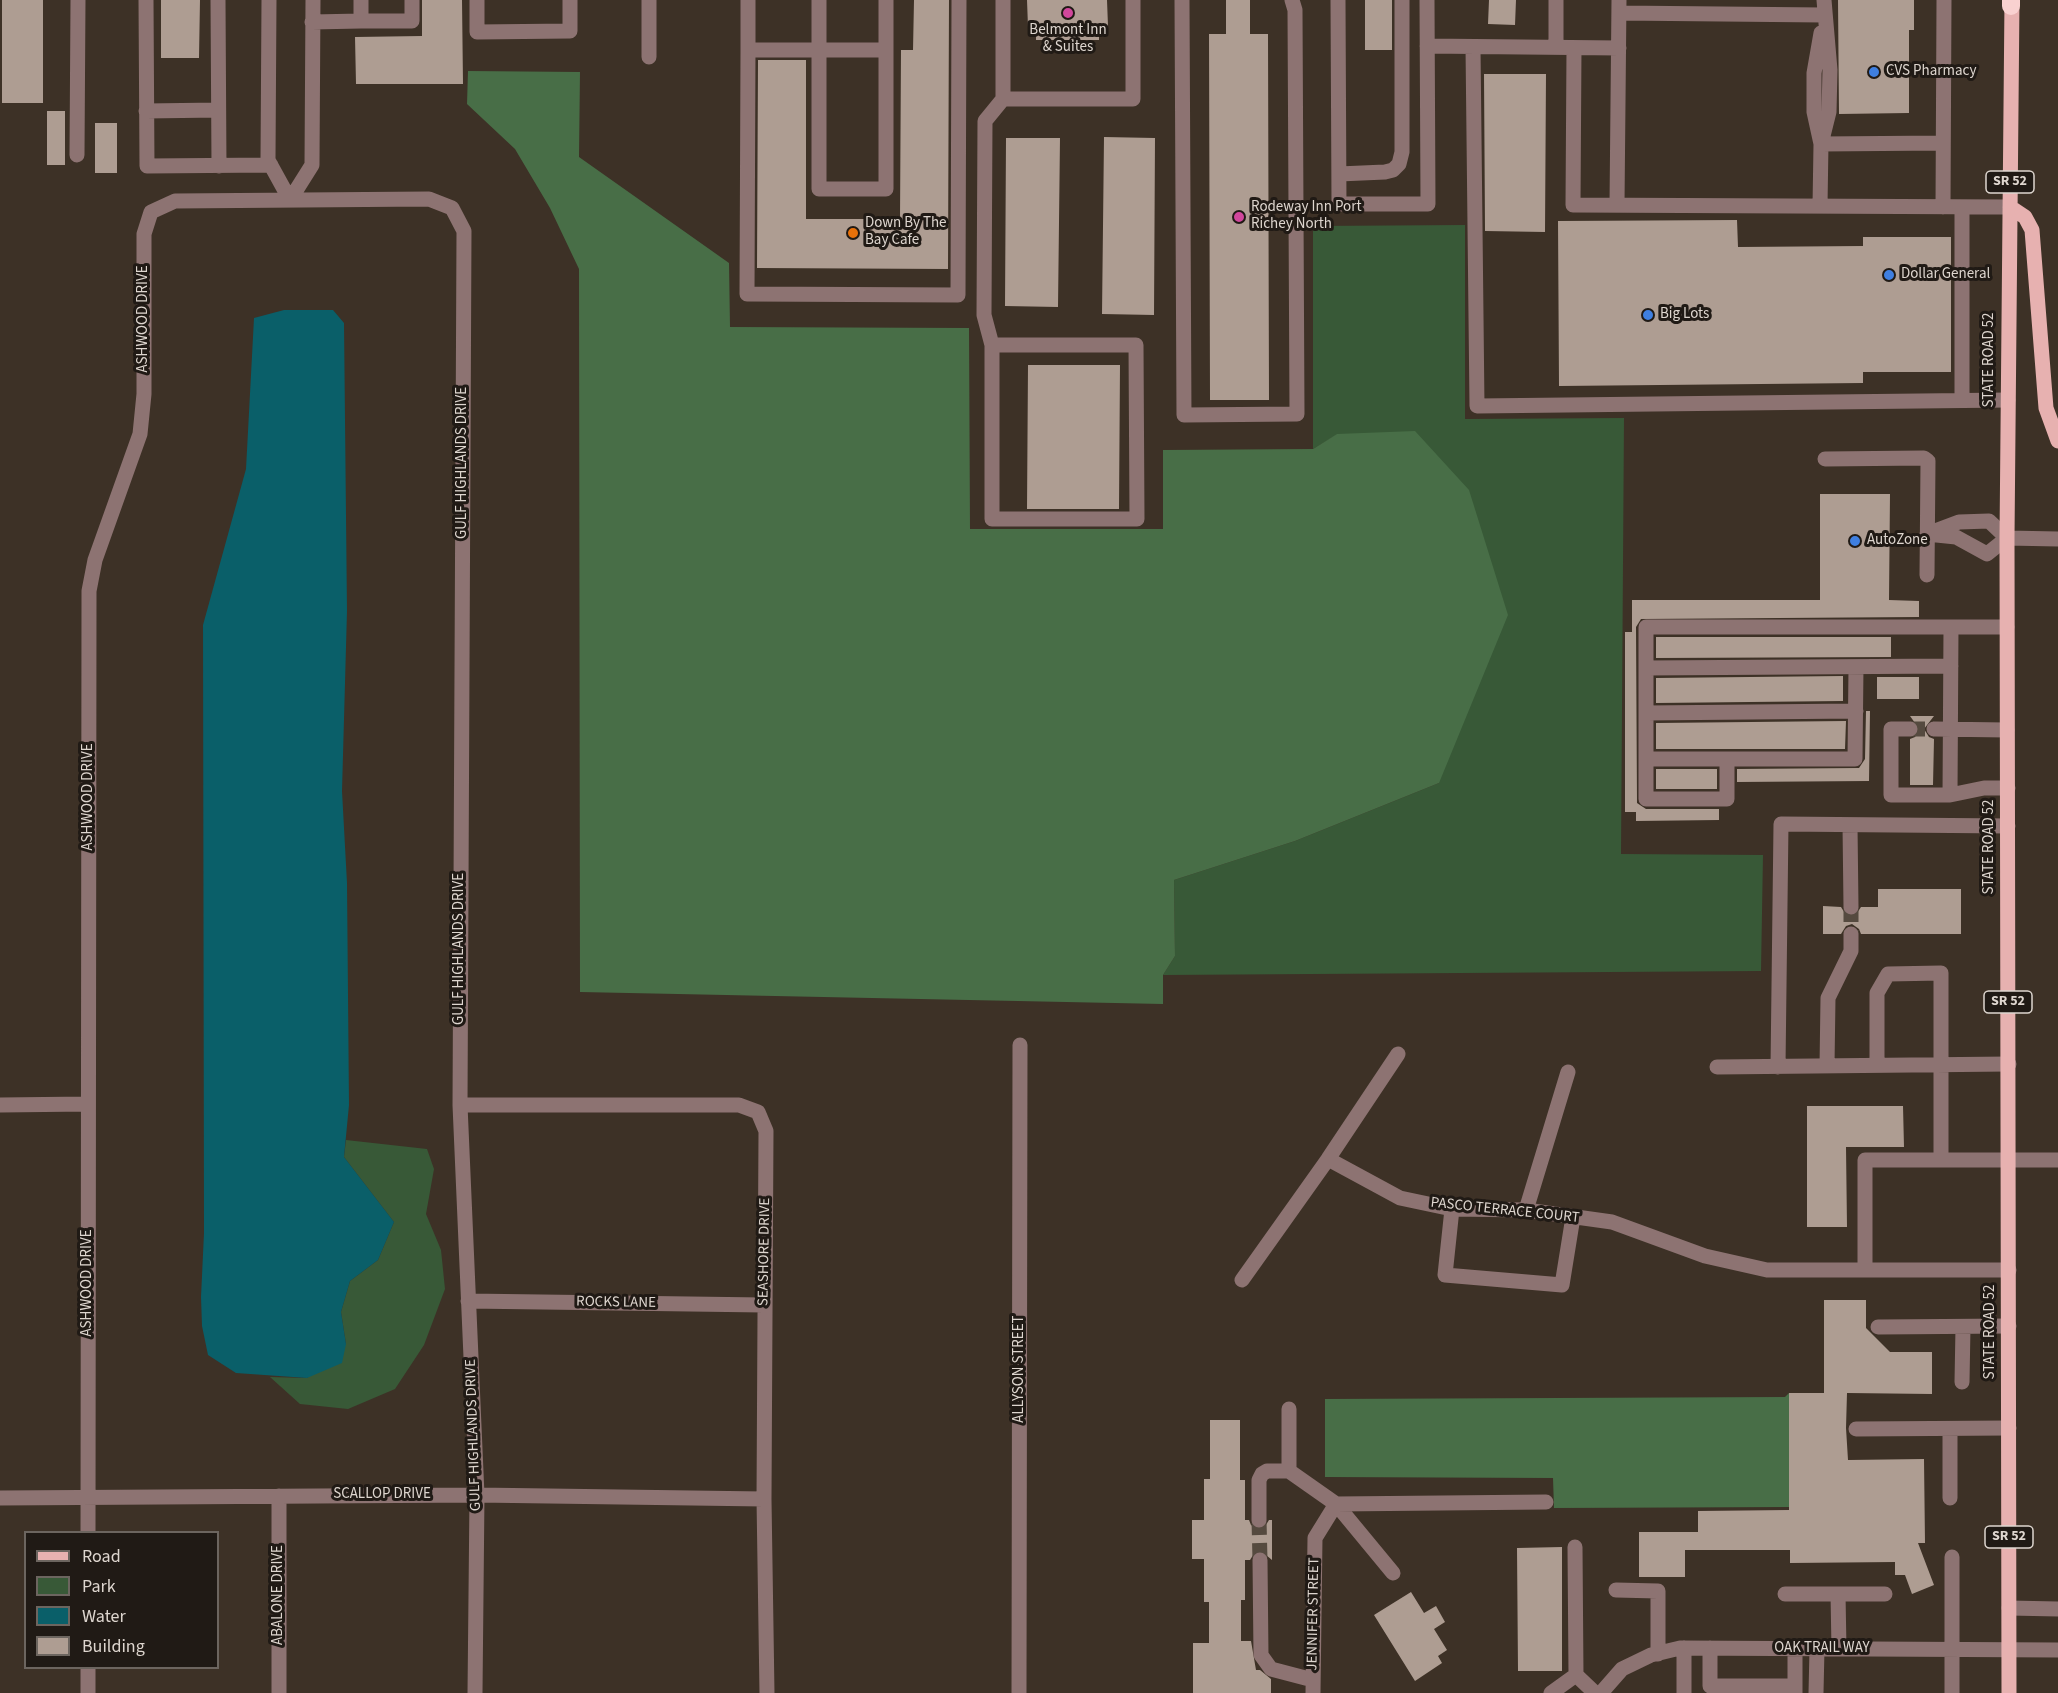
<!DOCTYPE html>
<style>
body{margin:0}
#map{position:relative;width:2058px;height:1693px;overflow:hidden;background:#3d3126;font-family:"Source Sans 3",sans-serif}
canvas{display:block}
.legend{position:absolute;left:24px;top:1531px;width:195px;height:138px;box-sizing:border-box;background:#201a15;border:2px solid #6c655f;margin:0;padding:8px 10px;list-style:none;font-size:18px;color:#ded6cf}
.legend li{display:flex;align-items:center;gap:12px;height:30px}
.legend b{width:30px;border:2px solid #6c655f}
</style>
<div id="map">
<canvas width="2058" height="1693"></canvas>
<ul class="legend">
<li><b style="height:8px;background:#e7b1b0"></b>Road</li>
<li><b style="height:16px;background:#385937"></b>Park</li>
<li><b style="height:16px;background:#0a5f69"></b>Water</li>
<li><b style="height:16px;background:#ae9d92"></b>Building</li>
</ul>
</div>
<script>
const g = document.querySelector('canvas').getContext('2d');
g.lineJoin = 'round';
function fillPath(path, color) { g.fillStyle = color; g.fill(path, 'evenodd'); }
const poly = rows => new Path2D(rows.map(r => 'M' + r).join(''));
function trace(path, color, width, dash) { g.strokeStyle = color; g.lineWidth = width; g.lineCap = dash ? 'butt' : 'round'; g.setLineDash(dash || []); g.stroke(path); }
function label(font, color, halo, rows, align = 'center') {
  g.font = font + ' "Source Sans 3",sans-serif'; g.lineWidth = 6; g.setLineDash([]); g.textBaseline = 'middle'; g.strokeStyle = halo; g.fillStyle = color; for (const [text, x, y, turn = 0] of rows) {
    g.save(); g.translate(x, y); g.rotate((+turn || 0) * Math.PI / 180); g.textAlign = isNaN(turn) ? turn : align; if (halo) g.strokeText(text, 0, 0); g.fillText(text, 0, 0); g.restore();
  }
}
const green = poly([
 [1465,225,1465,419,1624,418,1621,854,1763,855,1761,971,1163,975,1175,956,1174,880,1295,841,1439,783,1338,434,1313,449,1313,226],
 [346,1140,427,1149,434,1169,426,1214,441,1250,445,1289,424,1345,395,1389,348,1409,300,1404,270,1377,307,1378,346,1344,341,1312,350,1281,378,1260,394,1222,344,1157]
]);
const forest = poly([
 [468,71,580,72,579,157,729,263,730,327,969,328,970,529,1163,529,1163,450,1313,449,1337,434,1415,431,1469,490,1508,615,1439,783,1295,841,1174,880,1175,956,1163,975,1163,1004,580,992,579,269,550,208,515,149,467,104],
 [1789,1393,1789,1507,1554,1508,1553,1478,1325,1477,1325,1399,1785,1397]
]);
const water = poly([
 [284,310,333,310,344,323,347,611,342,791,347,883,349,1105,344,1157,394,1222,378,1260,350,1281,341,1312,346,1344,342,1363,307,1378,236,1373,208,1355,202,1326,201,1297,204,1233,203,625,246,469,254,318]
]);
const building = poly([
 [2,0,43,0,43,103,2,103],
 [161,0,200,0,199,58,161,58],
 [422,0,462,0,463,84,356,84,355,37,422,36],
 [914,0,949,0,948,269,757,268,758,60,806,60,806,219,900,219,901,50,913,50],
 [1027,0,1107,0,1108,26,1099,26,1099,40,1036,40,1036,27,1028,27],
 [1226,0,1250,0,1250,34,1268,34,1269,400,1210,400,1209,34,1226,34],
 [1365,0,1392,0,1392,50,1365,50],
 [1489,0,1516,0,1515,25,1488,24],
 [1838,0,1914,0,1914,30,1909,30,1909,113,1839,114],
 [1484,74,1546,74,1545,232,1485,231],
 [47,111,65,111,65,165,47,165],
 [95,123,117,123,117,173,95,173],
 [1104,137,1155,138,1154,315,1102,314],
 [1006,138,1060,138,1058,307,1005,306],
 [1737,220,1738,247,1863,246,1863,237,1951,237,1951,372,1863,372,1863,383,1559,386,1558,221],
 [1028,365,1120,365,1119,509,1027,509],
 [1820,494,1890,494,1889,600,1919,601,1919,617,1641,619,1636,627,1637,803,1646,809,1719,809,1719,820,1636,821,1636,812,1625,812,1625,632,1632,632,1632,600,1820,600],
 [1656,637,1891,637,1891,657,1656,658],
 [1843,676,1843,701,1656,703,1656,678],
 [1877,677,1919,677,1919,699,1877,699],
 [1866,711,1870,711,1869,781,1737,782,1737,769,1859,768,1865,759],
 [1910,716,1934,716,1924,729,1929,737,1934,739,1933,785,1910,785,1910,739,1915,737,1920,730],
 [1846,721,1845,749,1656,749,1656,723],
 [1656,769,1717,769,1717,789,1656,789],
 [1878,889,1961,889,1961,934,1861,934,1859,929,1852,924,1846,926,1841,934,1823,934,1823,906,1841,907,1846,915,1855,916,1861,907,1878,907],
 [1807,1106,1903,1106,1904,1147,1846,1147,1847,1227,1807,1227],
 [1824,1300,1866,1300,1866,1328,1890,1352,1932,1352,1932,1394,1847,1393,1846,1428,1848,1460,1924,1459,1925,1543,1918,1543,1934,1585,1912,1594,1905,1575,1895,1575,1895,1562,1790,1563,1790,1550,1685,1550,1685,1577,1639,1577,1639,1532,1698,1532,1698,1511,1789,1510,1789,1393,1824,1393],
 [1210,1420,1240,1420,1240,1480,1245,1480,1245,1520,1249,1520,1251,1525,1258,1530,1264,1528,1269,1520,1272,1520,1272,1560,1260,1550,1255,1552,1250,1560,1245,1560,1245,1600,1241,1600,1241,1641,1251,1641,1256,1670,1260,1670,1271,1679,1271,1693,1193,1693,1193,1643,1209,1643,1209,1602,1204,1602,1204,1559,1192,1559,1192,1520,1204,1520,1204,1479,1210,1479],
 [1562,1547,1562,1671,1518,1671,1517,1548],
 [1411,1592,1424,1613,1436,1606,1445,1622,1434,1629,1447,1650,1438,1656,1442,1663,1415,1681,1374,1615]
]);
const minorTunnel = poly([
 [1910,729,1934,729],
 [1851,907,1851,934],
 [1259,1520,1260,1560]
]);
const minor = poly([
 [146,0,147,166,271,165],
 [218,0,219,166],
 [269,0,268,160,290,200],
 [361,0,361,21,412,21,412,0],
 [477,0,477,32,570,31,570,0],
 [649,0,649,57],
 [748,0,748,50,886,50],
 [819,0,819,189,886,189,886,0],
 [1182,0,1184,415,1297,414,1295,10,1292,0],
 [1338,0,1339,204,1428,204,1427,0],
 [1824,0,1830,70,1829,112,1821,144,1943,143],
 [1619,13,1824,15],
 [312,22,361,21],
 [1427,46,1619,48],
 [1473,47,1477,406,2008,400],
 [1556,47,1556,0],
 [1574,48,1573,205,2010,207],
 [748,50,747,294,958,295,959,0],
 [1003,99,1133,99,1133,0],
 [146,111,218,110],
 [77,155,78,0],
 [1339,174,1385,172,1393,170,1399,164,1402,152,1402,0],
 [290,200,312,165,313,0],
 [1617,205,1619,0],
 [1820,206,1821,144,1814,112,1814,73,1821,33],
 [1943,207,1944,0],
 [1962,207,1962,400],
 [992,345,1136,345,1137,519,992,519,992,345],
 [992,345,984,315,985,121,1003,99,1003,0],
 [1825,459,1924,458,1928,461,1927,575],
 [1989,521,2007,538,1987,554,1956,537,1927,534,1959,522,1989,521],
 [2007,538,2058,539],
 [1646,668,1951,666],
 [1646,713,1856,711],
 [1910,729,1891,729,1891,795,1950,795,1984,788,2008,788],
 [1934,729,2007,730],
 [1646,759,1855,759,1856,667],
 [1727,759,1727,799,1646,799,1646,627,2007,627],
 [1950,795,1951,627],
 [1850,825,1851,907],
 [1877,1065,1877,993,1888,974,1941,973,1941,1160],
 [1827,1066,1828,998,1851,951,1851,934],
 [1717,1067,2009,1064],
 [1778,1067,1781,824,2008,826],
 [0,1105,88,1104],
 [460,1105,739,1105,758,1112,766,1131,764,1499,767,1693],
 [1328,1159,1400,1198,1452,1209,1526,1210,1612,1222,1705,1256,1767,1270,2009,1270],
 [1452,1209,1445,1275,1562,1285,1573,1217],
 [1526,1210,1568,1072],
 [1865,1270,1865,1160,2058,1160],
 [1242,1280,1328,1159,1398,1054],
 [468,1301,764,1305],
 [1878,1327,2009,1326],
 [1962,1382,1963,1327],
 [1289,1409,1289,1471],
 [1856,1429,2009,1428],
 [1950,1429,1950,1498],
 [279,1496,279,1693],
 [0,1498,477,1495,764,1499],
 [1336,1504,1546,1502],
 [1259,1520,1259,1480,1262,1474,1267,1471,1289,1471,1336,1504,1393,1573],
 [88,1532,89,591,95,560,140,434,144,394,144,234,151,212,175,201,429,199,452,208,464,231,460,1105,477,1495,475,1693],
 [1575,1547,1576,1675,1595,1693],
 [1952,1557,1952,1693],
 [1260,1560,1261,1655,1271,1669,1313,1680],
 [1616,1590,1658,1591,1658,1654],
 [1785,1594,1885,1594],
 [1838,1594,1839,1649],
 [2009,1608,2058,1609],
 [1684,1648,1684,1693],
 [1710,1648,1710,1686,1795,1686],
 [88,1693,88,1668],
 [1019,1693,1020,1045],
 [1313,1693,1315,1538,1336,1504],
 [1551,1693,1576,1675],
 [1601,1693,1622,1669,1651,1655,1680,1648,2058,1650],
 [1795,1693,1795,1649],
 [1816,1693,1817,1649]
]);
const major = poly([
 [2010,207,2025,217,2032,230,2046,408,2058,441],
 [2009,1693,2007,538,2012,0]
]);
const highway = poly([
 [2011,0,2011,6]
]);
const markers = [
 [1068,13,6,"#d1479c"],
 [1874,72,6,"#3f7fe0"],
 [1239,217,6,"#d1479c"],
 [853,233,6,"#e8710a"],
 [1889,275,6,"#3f7fe0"],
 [1648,315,6,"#3f7fe0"],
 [1855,541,6,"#3f7fe0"]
];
const shields = [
 [2010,182,48],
 [2008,1002,48],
 [2009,1537,48]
];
const shieldNames = [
 ["SR 52",2010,182],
 ["SR 52",2008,1002],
 ["SR 52",2009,1537]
];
const poiNames = [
 ["Belmont Inn",1068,31,"center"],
 ["& Suites",1068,48,"center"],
 ["CVS Pharmacy",1886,72],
 ["Rodeway Inn Port",1251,208],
 ["Richey North",1251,225],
 ["Down By The",865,224],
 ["Bay Cafe",865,241],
 ["Dollar General",1901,275],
 ["Big Lots",1660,315],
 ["AutoZone",1867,541]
];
const streetNames = [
 ["ASHWOOD DRIVE",144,319,-90],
 ["STATE ROAD 52",1990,360,-90],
 ["GULF HIGHLANDS DRIVE",463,463,-90],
 ["ASHWOOD DRIVE",89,797,-90],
 ["STATE ROAD 52",1990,847,-90],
 ["GULF HIGHLANDS DRIVE",460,949,-90],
 ["PASCO TERRACE COURT",1505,1211,6],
 ["SEASHORE DRIVE",765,1252,-89],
 ["ASHWOOD DRIVE",88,1283,-90],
 ["ROCKS LANE",616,1303,1],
 ["STATE ROAD 52",1991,1332,-90],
 ["ALLYSON STREET",1020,1369,-90],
 ["GULF HIGHLANDS DRIVE",474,1435,-92],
 ["SCALLOP DRIVE",382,1495],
 ["ABALONE DRIVE",279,1595,-90],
 ["JENNIFER STREET",1314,1614,-89],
 ["OAK TRAIL WAY",1822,1649]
];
fillPath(green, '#385937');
fillPath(forest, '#486e47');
fillPath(water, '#0a5f69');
fillPath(building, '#ae9d92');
trace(minorTunnel, '#554a3f', 15, [15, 8]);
trace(minor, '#8d7372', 15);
trace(major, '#e7b1b0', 15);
trace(highway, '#f9d1d0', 18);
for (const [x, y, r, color] of markers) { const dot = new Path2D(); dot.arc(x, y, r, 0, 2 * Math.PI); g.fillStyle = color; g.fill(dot); trace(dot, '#201a15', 2); }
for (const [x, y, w] of shields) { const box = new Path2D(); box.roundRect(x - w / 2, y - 11, w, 22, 4.5); g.fillStyle = '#201a15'; g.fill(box); trace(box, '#ded6cf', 1.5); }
label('bold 14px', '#ded6cf', null, shieldNames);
label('15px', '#ded6cf', '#201a15', poiNames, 'left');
label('15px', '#ded6cf', '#201a15', streetNames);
</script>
